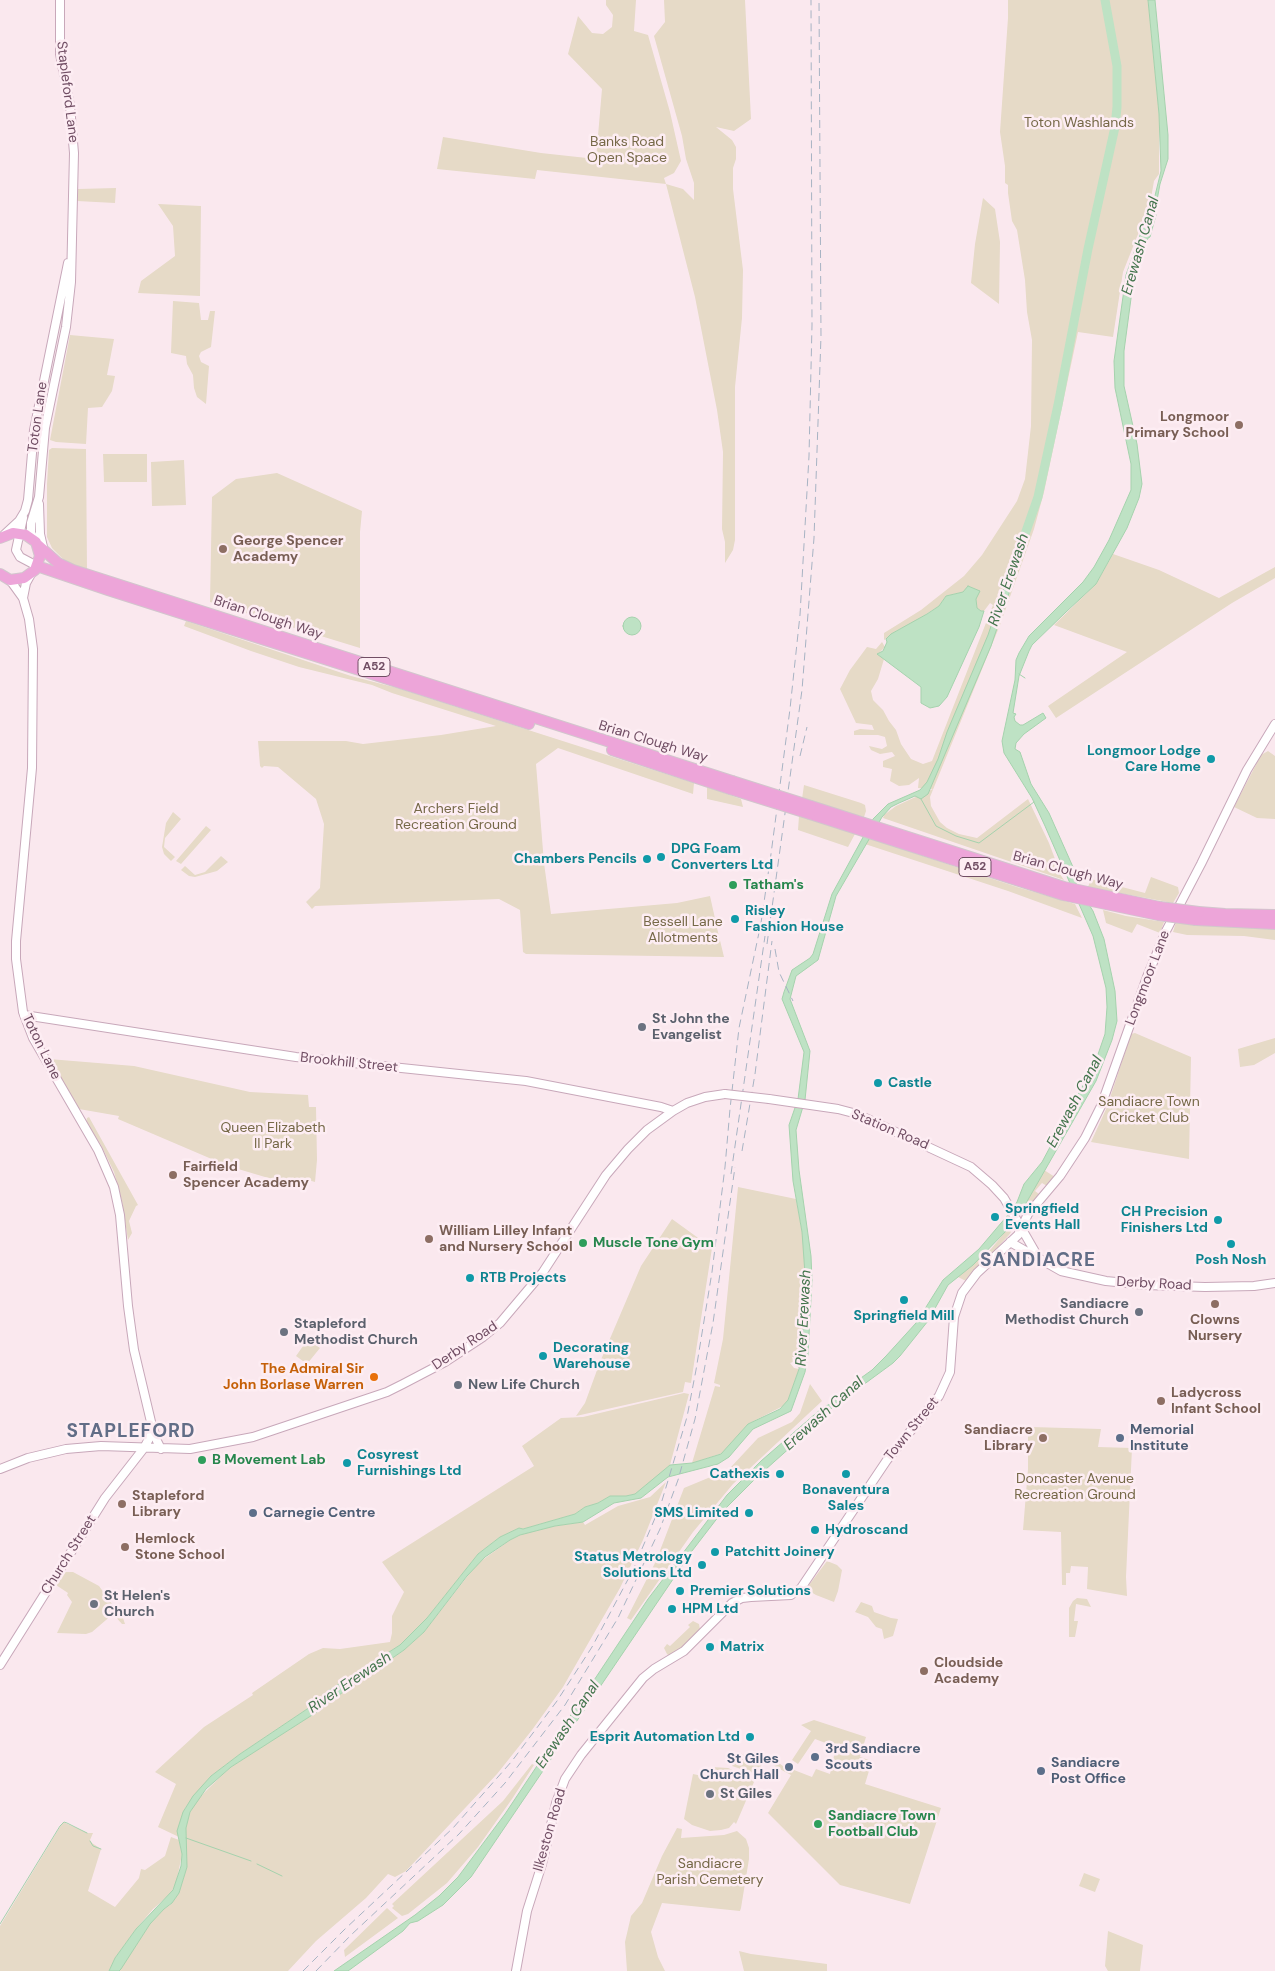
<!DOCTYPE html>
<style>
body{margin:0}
canvas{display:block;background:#fae8ee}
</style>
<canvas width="1275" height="1971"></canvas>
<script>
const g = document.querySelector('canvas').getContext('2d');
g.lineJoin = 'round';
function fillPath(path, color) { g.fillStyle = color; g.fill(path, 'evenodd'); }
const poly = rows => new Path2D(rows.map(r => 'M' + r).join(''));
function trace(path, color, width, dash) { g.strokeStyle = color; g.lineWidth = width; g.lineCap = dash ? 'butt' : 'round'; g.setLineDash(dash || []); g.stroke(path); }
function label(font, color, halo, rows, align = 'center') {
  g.font = font + ' "DM Sans",sans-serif'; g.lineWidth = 5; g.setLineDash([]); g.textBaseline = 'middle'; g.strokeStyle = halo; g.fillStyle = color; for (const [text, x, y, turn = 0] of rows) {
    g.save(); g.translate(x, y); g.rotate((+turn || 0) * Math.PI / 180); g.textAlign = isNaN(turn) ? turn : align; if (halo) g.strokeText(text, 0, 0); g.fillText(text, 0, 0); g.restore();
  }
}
const green = poly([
 [606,0,636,0,634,31,648,35,670,112,681,161,674,173,664,178,666,184,683,189,694,200,694,183,686,159,682,136,654,36,665,22,664,0,745,0,751,119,734,131,716,127,732,140,736,147,736,159,733,168,733,189,743,270,742,318,735,387,735,540,733,550,725,563,725,542,722,529,723,452,717,410,695,297,666,184,537,170,535,179,437,169,443,137,541,153,596,159,602,89,568,54,578,16,592,33,603,34,612,27,613,15,606,5],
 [1008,0,1148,0,1159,114,1159,174,1154,181,1150,204,1123,272,1113,337,1078,332,1044,492,1034,529,1000,625,930,797,931,806,940,822,947,828,959,834,977,838,1028,799,1049,843,1055,859,1057,870,1064,880,883,818,884,815,896,806,933,789,918,788,919,778,909,785,899,786,890,781,892,769,883,767,883,761,895,756,892,752,880,754,871,750,869,746,882,749,887,746,885,737,878,735,854,735,854,731,860,729,874,730,872,725,856,723,840,689,850,670,867,647,876,649,882,642,885,647,878,654,884,659,878,679,871,691,873,700,883,710,889,721,896,730,901,744,911,759,923,764,932,761,993,605,990,603,984,611,981,611,977,608,975,590,966,589,963,592,946,596,939,606,914,622,896,631,884,640,884,633,921,610,964,576,982,555,1017,501,1025,479,1031,426,1032,340,1027,312,1025,280,1017,230,1012,221,1008,193,1008,185,1005,183,1005,166,1000,132,1008,18],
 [116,188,115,203,77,201,78,189],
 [983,198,995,209,1000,242,999,304,971,283,975,244],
 [158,204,201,206,200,296,138,293,141,281,175,256,173,226],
 [173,301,199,303,201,320,208,320,210,311,215,311,211,347,201,352,199,356,201,362,209,366,206,404,197,397,194,388,193,375,187,364,186,356,171,353],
 [70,335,114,339,107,375,115,376,112,391,102,407,88,408,86,444,56,442,50,440],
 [52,448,86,449,87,571,62,561,63,559,52,548,47,537,47,484,49,450],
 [103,454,147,454,147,482,104,482],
 [184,460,186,505,152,506,151,462],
 [277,473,362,511,360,532,360,648,210,602,212,497,236,479],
 [1113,554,1159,570,1219,598,1275,567,1275,578,1232,603,1056,718,1048,706,1127,652,1054,625,1096,584],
 [186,621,351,676,397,688,694,783,693,794,558,748,536,764,544,863,551,914,677,903,710,896,716,923,713,924,714,928,717,928,724,957,526,954,523,952,520,910,499,899,315,906,312,909,306,902,320,888,324,824,316,799,278,767,264,766,262,768,260,766,258,741,346,741,363,744,441,735,496,726,392,693,372,685,299,667,251,651,184,626],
 [1268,751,1275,756,1275,819,1257,818,1234,807,1261,755],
 [804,785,861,803,865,805,866,811,864,817,802,799],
 [707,787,741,799,743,807,707,799],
 [173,812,181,819,165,838,164,847,175,857,171,861,164,854,162,847,166,823],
 [799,816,855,834,848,847,798,830],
 [206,826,211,830,181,864,176,861],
 [868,838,1017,887,1075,904,1082,918,1008,891,865,844],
 [221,856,228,862,217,871,195,877,189,876,181,870,185,866,195,875,205,872],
 [1151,877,1178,887,1179,893,1173,903,1088,887,1091,879,1145,893],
 [1103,910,1126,916,1164,922,1160,933,1137,924,1132,933,1106,923],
 [1176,922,1275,929,1275,940,1244,936,1187,935,1173,932],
 [1135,1033,1191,1057,1189,1159,1091,1142,1107,1107,1131,1034],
 [1275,1038,1275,1053,1254,1065,1240,1067,1238,1049],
 [49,1059,134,1066,250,1092,308,1095,309,1107,316,1107,317,1160,315,1182,308,1180,306,1186,265,1177,228,1166,118,1119,119,1116,79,1109],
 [89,1117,138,1205,136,1206,129,1221,132,1233,128,1240,122,1201,114,1172,101,1145,86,1122,87,1118],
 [1044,1170,1055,1177,1047,1186,1042,1183,1035,1191,1039,1194,1029,1207,1027,1209,1019,1209,1025,1205],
 [738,1187,796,1199,802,1232,805,1274,801,1358,792,1357,793,1361,800,1361,799,1368,796,1366,793,1362,790,1363,794,1368,799,1369,788,1400,783,1406,748,1424,723,1453,692,1463,715,1386,720,1387,720,1385,714,1383,723,1339],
 [672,1219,712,1248,691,1383,685,1382,683,1392,576,1416,585,1403,600,1362,641,1266],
 [1010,1226,1012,1227,1011,1232,1009,1235,966,1281,958,1277,991,1249],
 [308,1339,320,1348,307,1364,296,1356],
 [810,1384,822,1401,733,1484,693,1532,631,1620,627,1618,656,1561,684,1488,725,1471,731,1467,758,1438,792,1422,800,1413],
 [684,1393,689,1394,670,1465,654,1480,635,1494,626,1496,610,1496,598,1503,585,1507,575,1514,523,1529,519,1528,500,1537,478,1554,427,1618,400,1645,328,1691,319,1701,240,1754,211,1776,185,1808,179,1837,158,1827,176,1784,155,1772,204,1727,253,1695,252,1693,309,1654,323,1648,340,1649,390,1642,392,1633,392,1616,404,1592,382,1562,534,1466,522,1446,561,1418,583,1417],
 [1031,1427,1101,1429,1098,1447,1132,1448,1126,1577,1127,1596,1087,1589,1088,1567,1071,1566,1070,1573,1066,1573,1066,1585,1062,1585,1061,1532,1023,1530,1028,1469,1028,1434],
 [666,1482,643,1540,620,1588,563,1687,532,1730,497,1774,406,1871,395,1877,388,1874,366,1898,316,1941,288,1971,119,1971,150,1924,164,1909,170,1905,179,1893,187,1867,186,1828,190,1812,198,1799,220,1777,231,1767,319,1710,323,1706,404,1650,424,1632,477,1564,510,1540,525,1533,555,1526,583,1522,585,1525,618,1506,650,1497],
 [827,1561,837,1565,842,1570,838,1591,834,1602,816,1595,806,1589],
 [64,1572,73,1572,99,1586,112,1604,125,1616,123,1618,125,1624,122,1624,113,1614,92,1632,86,1634,57,1633,72,1602,67,1595,68,1593,56,1585],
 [1077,1598,1087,1599,1091,1607,1076,1604,1074,1621,1078,1621,1075,1637,1069,1637,1069,1608,1073,1601],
 [861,1602,872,1606,874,1612,891,1618,898,1619,893,1636,884,1639,882,1629,876,1627,868,1617,855,1612],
 [693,1621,699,1624,700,1630,679,1650,669,1656,667,1654,664,1648,667,1644,670,1646,690,1627,688,1625],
 [814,1720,866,1737,860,1757,872,1761,865,1784,941,1808,910,1904,840,1885,768,1813,791,1775,774,1766,779,1763,792,1773,794,1770,812,1777,816,1769,830,1774,836,1747,815,1739,798,1764,792,1760,811,1731,801,1725],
 [738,1752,762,1764,758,1773,756,1774,732,1766],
 [532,1764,534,1765,512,1799,478,1847,447,1883,408,1914,402,1916,392,1908,394,1906,392,1904,503,1801],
 [711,1767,728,1768,750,1777,754,1782,736,1824,734,1822,729,1828,721,1830,710,1831,692,1825,684,1819,693,1774,707,1777],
 [63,1822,88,1833,93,1833,90,1840,92,1843,101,1849,88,1891,115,1907,139,1878,141,1869,145,1870,165,1856,171,1837,179,1840,182,1854,176,1884,170,1894,153,1909,136,1929,115,1958,109,1971,0,1971,0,1926],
 [677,1828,682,1829,681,1838,724,1835,737,1831,746,1839,749,1848,749,1859,741,1908,740,1911,662,1903,651,1932,658,1957,665,1971,627,1971,625,1942,631,1916,642,1903,662,1856],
 [1084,1873,1100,1879,1095,1892,1079,1886],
 [387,1908,398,1918,345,1957,344,1950],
 [1108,1931,1143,1945,1140,1971,1108,1971,1105,1966],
 [739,1951,751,1954,827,1964,827,1971,744,1971]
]);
const water = poly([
 [1148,0,1155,0,1168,135,1168,159,1160,184,1155,211,1156,215,1150,237,1148,238,1134,276,1124,351,1124,386,1137,444,1142,484,1139,498,1127,528,1096,584,1066,612,1032,645,1029,651,1019,676,1013,713,1016,714,1014,717,1015,721,1020,725,1023,725,1043,713,1046,718,1024,734,1016,743,1015,749,1020,752,1031,784,1049,813,1077,876,1076,884,1093,911,1104,939,1115,991,1117,1021,1112,1040,1096,1081,1025,1205,1020,1207,1007,1230,973,1265,948,1285,928,1321,900,1356,893,1363,829,1410,811,1429,756,1478,722,1512,692,1551,687,1555,684,1563,471,1877,443,1905,418,1921,410,1923,403,1931,348,1971,334,1971,415,1915,439,1896,458,1877,505,1814,648,1599,727,1495,761,1461,822,1408,830,1404,833,1398,872,1370,886,1356,916,1323,943,1280,979,1249,1007,1216,1017,1202,1024,1184,1042,1162,1095,1063,1105,1034,1107,1007,1106,988,1093,936,1045,826,1032,798,1004,753,1002,741,1015,680,1016,660,1019,653,1029,636,1083,582,1094,567,1109,540,1131,490,1131,464,1115,388,1114,361,1126,275,1145,221,1152,208,1161,171,1159,114,1148,0],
 [1017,550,1023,552,991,646,928,794,921,799,915,796,899,803,891,807,882,817,836,896,818,960,796,976,790,999,810,1051,805,1100,796,1130,799,1170,811,1256,812,1280,808,1354,805,1372,791,1411,753,1429,729,1457,718,1464,668,1477,641,1498,614,1503,583,1522,555,1526,520,1535,510,1540,485,1557,467,1576,424,1632,404,1650,323,1706,320,1710,231,1767,206,1789,190,1812,186,1828,187,1867,179,1893,172,1903,164,1909,150,1924,121,1969,119,1971,109,1971,115,1958,136,1929,173,1890,181,1866,182,1854,177,1831,183,1812,193,1796,211,1776,240,1754,319,1701,328,1691,400,1645,427,1618,478,1554,500,1537,519,1528,523,1529,575,1514,585,1507,598,1503,610,1496,626,1496,635,1494,670,1465,692,1463,721,1454,748,1424,780,1409,788,1400,799,1369,802,1348,805,1274,802,1232,793,1181,789,1125,798,1099,804,1052,782,999,784,992,792,970,810,958,813,954,832,894,873,819,888,804,920,790,927,782,938,759,947,732,988,635,1017,550],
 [968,586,980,591,976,599,977,608,981,611,984,611,979,627,947,697,939,706,930,708,921,703,921,687,877,654,883,651,887,642,886,639,891,634,927,614,939,606,946,596,963,592,968,586],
 '623 626a9 9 0 1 1 18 0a9 9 0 1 1-18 0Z'
]);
const stream = poly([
 [1019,674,1025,678],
 [921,799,936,826,956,836,979,843,1034,802],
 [186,1838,251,1861],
 [90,1841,93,1846,101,1849],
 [257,1864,282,1876],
 [0,1924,60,1826,64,1822,67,1823,87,1833]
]);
const river = poly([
 [1016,560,1038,497,1058,405,1088,249,1115,127,1117,107,1117,66,1105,0]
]);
const secondary = poly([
 [39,504,40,534,43,547],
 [23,518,16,550,20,557,37,566],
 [5,534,19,521,25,511,28,500,34,430,68,263],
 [36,542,31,533,31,523,39,497,45,428,66,327,71,282,74,153,70,106,60,54,60,0],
 [23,598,26,583,31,574],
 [24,1015,296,1057,526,1081,661,1107,673,1111],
 [769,1099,838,1109,857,1114,971,1167,992,1185,1004,1198,1038,1257],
 [1010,1242,1061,1271,1106,1281,1146,1285,1205,1287,1254,1286,1275,1283],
 [153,1428,157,1441,161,1449],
 [0,1469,28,1458,66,1449,101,1446,190,1449,253,1437,387,1392,403,1384,445,1362,483,1337,500,1323,543,1272,606,1175,628,1149,647,1130,673,1111,687,1103,705,1097,725,1094],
 [0,1665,105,1498,144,1448,151,1435,152,1426,134,1350,128,1306,120,1215,114,1187,98,1150,33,1038,23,1012,16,959,16,941,32,768,33,649,29,619,23,598,10,580],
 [516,1971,527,1911,542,1864,556,1803,565,1779,581,1755,643,1678,654,1669,684,1651,732,1603,742,1598,751,1597,791,1595,801,1588,887,1460,939,1396,950,1372,954,1317,962,1293,977,1273,1018,1235,1028,1214,1060,1176,1085,1138,1101,1106,1147,977,1166,931,1201,864,1247,770,1275,724]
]);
const highway = poly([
 [0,538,13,533,26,535,36,542,40,556,35,570,24,578,10,580,0,574],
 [38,545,58,563,73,570,732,781],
 [37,566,108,590,529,724],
 [612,750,730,789],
 [811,806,1064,887,1160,907],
 [810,814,1063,895,1158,915],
 [1199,912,1225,914,1275,915],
 [1196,920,1275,924]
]);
const rail = poly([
 [800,756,807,727],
 [767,944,802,690,814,538,821,336,819,0],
 [775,949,779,972,793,1001],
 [742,1151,755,1074,772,941],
 [731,1174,765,936],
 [303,1971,345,1929,453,1828,512,1761,557,1701,592,1647,633,1570,661,1504,687,1417,696,1370,712,1272,725,1167,730,1109,739,1028,761,923,771,854,790,709,800,615,809,456,812,325,811,0],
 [316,1971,351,1935,459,1834,505,1783,565,1705,618,1618,660,1529,678,1480,695,1419,713,1323,735,1167]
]);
const secondaryBridge = poly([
 [725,1094,769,1099]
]);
const highwayBridge = poly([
 [732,781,811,806],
 [730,789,810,814],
 [1160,907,1199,912],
 [1158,915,1196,920]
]);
const markers = [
 [1239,425,5,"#8d6e63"],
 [223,549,5,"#8d6e63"],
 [1211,759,5,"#0f9aa8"],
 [661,857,5,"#0f9aa8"],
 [647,859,5,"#0f9aa8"],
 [733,885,5,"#2e9e5b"],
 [735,919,5,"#0f9aa8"],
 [642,1027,5,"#6b7280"],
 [878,1083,5,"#0f9aa8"],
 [173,1175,5,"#8d6e63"],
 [995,1217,5,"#0f9aa8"],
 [1218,1220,5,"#0f9aa8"],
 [429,1239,5,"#8d6e63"],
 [583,1243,5,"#2e9e5b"],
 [1231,1244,5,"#0f9aa8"],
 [470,1278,5,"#0f9aa8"],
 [904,1300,5,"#0f9aa8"],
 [1215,1304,5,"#8d6e63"],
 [1139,1312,5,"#6b7280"],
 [284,1332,5,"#6b7280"],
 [543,1356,5,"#0f9aa8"],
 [374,1377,5,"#e8710a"],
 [458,1385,5,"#6b7280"],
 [1161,1401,5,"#8d6e63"],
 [1043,1438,5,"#8d6e63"],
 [1120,1438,5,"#5c6f8a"],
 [202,1460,5,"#2e9e5b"],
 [347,1463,5,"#0f9aa8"],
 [780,1474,5,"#0f9aa8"],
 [846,1474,5,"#0f9aa8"],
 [122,1504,5,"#8d6e63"],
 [253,1513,5,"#5c6f8a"],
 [749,1513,5,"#0f9aa8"],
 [815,1530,5,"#0f9aa8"],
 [125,1547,5,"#8d6e63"],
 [715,1552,5,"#0f9aa8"],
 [702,1565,5,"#0f9aa8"],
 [680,1591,5,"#0f9aa8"],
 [94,1604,5,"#6b7280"],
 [672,1609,5,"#0f9aa8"],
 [710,1647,5,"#0f9aa8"],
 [924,1671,5,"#8d6e63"],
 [750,1737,5,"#0f9aa8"],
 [815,1757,5,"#5c6f8a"],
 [789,1767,5,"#5c6f8a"],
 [1041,1771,5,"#5c6f8a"],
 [710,1794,5,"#6b7280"],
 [818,1824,5,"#2e9e5b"]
];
const shields = [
 [374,667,32],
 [975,867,32]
];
const shieldNames = [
 ["A52",374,667],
 ["A52",975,867]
];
const streetNames = [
 ["Stapleford Lane",67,92,83],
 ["Toton Lane",38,417,-82],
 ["Brian Clough Way",268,618,18],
 ["Brian Clough Way",653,742,17],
 ["Brian Clough Way",1068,871,15],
 ["Longmoor Lane",1148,978,-69],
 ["Toton Lane",41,1047,64],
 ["Brookhill Street",349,1063,6],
 ["Station Road",890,1130,23],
 ["Derby Road",1154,1284,3],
 ["Derby Road",465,1346,-34],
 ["Town Street",912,1429,-51],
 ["Church Street",69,1555,-58],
 ["Ilkeston Road",550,1830,-74]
];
const parkNames = [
 ["Toton Washlands",1079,123],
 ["Banks Road",627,142],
 ["Open Space",627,158],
 ["Archers Field",456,809],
 ["Recreation Ground",456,825],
 ["Bessell Lane",683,922],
 ["Allotments",683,938],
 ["Sandiacre Town",1149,1102],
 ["Cricket Club",1149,1118],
 ["Queen Elizabeth",273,1128],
 ["II Park",273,1144],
 ["Doncaster Avenue",1075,1479],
 ["Recreation Ground",1075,1495],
 ["Sandiacre",710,1864],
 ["Parish Cemetery",710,1880]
];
const educationNames = [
 ["Longmoor",1229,417,"right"],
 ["Primary School",1229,433,"right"],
 ["George Spencer",233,541],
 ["Academy",233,557],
 ["Fairfield",183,1167],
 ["Spencer Academy",183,1183],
 ["William Lilley Infant",439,1231],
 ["and Nursery School",439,1247],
 ["Clowns",1215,1320,"center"],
 ["Nursery",1215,1336,"center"],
 ["Ladycross",1171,1393],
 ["Infant School",1171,1409],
 ["Sandiacre",1033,1430,"right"],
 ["Library",1033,1446,"right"],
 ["Stapleford",132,1496],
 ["Library",132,1512],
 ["Hemlock",135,1539],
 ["Stone School",135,1555],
 ["Cloudside",934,1663],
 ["Academy",934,1679]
];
const cultureNames = [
 ["Longmoor Lodge",1201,751,"right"],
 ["Care Home",1201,767,"right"],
 ["DPG Foam",671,849],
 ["Converters Ltd",671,865],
 ["Chambers Pencils",637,859,"right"],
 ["Risley",745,911],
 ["Fashion House",745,927],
 ["Castle",888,1083],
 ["Springfield",1005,1209],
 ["Events Hall",1005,1225],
 ["CH Precision",1208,1212,"right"],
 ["Finishers Ltd",1208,1228,"right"],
 ["Posh Nosh",1231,1260,"center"],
 ["RTB Projects",480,1278],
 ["Springfield Mill",904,1316,"center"],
 ["Decorating",553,1348],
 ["Warehouse",553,1364],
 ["Cosyrest",357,1455],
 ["Furnishings Ltd",357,1471],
 ["Cathexis",770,1474,"right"],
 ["Bonaventura",846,1490,"center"],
 ["Sales",846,1506,"center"],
 ["SMS Limited",739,1513,"right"],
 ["Hydroscand",825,1530],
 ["Patchitt Joinery",725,1552],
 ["Status Metrology",692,1557,"right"],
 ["Solutions Ltd",692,1573,"right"],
 ["Premier Solutions",690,1591],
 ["HPM Ltd",682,1609],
 ["Matrix",720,1647],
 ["Esprit Automation Ltd",740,1737,"right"]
];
const leisureNames = [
 ["Tatham's",743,885],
 ["Muscle Tone Gym",593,1243],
 ["B Movement Lab",212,1460],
 ["Sandiacre Town",828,1816],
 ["Football Club",828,1832]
];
const worshipNames = [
 ["St John the",652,1019],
 ["Evangelist",652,1035],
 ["Sandiacre",1129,1304,"right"],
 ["Methodist Church",1129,1320,"right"],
 ["Stapleford",294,1324],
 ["Methodist Church",294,1340],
 ["New Life Church",468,1385],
 ["St Helen's",104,1596],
 ["Church",104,1612],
 ["St Giles",720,1794]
];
const foodNames = [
 ["The Admiral Sir",364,1369],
 ["John Borlase Warren",364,1385]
];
const serviceNames = [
 ["Memorial",1130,1430],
 ["Institute",1130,1446],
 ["Carnegie Centre",263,1513],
 ["3rd Sandiacre",825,1749],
 ["Scouts",825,1765],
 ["St Giles",779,1759,"right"],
 ["Church Hall",779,1775,"right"],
 ["Sandiacre",1051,1763],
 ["Post Office",1051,1779]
];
const waterNames = [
 ["Erewash Canal",1141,246,-74],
 ["River Erewash",1009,580,-71],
 ["Erewash Canal",1075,1102,-62],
 ["River Erewash",804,1318,-87],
 ["Erewash Canal",824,1414,-42],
 ["River Erewash",350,1683,-34],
 ["Erewash Canal",568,1725,-56]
];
const districtNames = [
 ["SANDIACRE",1038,1261],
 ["STAPLEFORD",131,1432]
];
fillPath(green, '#e6dac7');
fillPath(water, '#bee2c4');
trace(water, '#a5d2ad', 1);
trace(stream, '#a5d2ad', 1);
trace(river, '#bee2c4', 9);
trace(secondary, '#c8a8ba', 10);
trace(highway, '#d2c6cd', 12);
trace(secondary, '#fff', 8);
trace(highway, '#eda5d9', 10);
trace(rail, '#a7b3c3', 1, [8, 5]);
trace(secondaryBridge, '#c8a8ba', 10, []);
trace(highwayBridge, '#d2c6cd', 12, []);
trace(secondaryBridge, '#fff', 8);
trace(highwayBridge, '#eda5d9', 10);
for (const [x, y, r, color] of markers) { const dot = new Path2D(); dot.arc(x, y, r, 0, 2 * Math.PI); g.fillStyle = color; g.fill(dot); trace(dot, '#fdedf3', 2); }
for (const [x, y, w] of shields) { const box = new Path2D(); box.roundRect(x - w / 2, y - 9.5, w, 19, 4); g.fillStyle = '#fdedf3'; g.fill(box); trace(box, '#714e64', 1); }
label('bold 12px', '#714e64', null, shieldNames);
label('14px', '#714e64', '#fdedf3', streetNames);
label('14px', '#766948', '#fdedf3', parkNames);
label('bold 14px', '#785e54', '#fdedf3', educationNames, 'left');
label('bold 14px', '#0d838f', '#fdedf3', cultureNames, 'left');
label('bold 14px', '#27864d', '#fdedf3', leisureNames, 'left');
label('bold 14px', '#5b616d', '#fdedf3', worshipNames, 'left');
label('bold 14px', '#c56008', '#fdedf3', foodNames, 'right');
label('bold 14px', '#4e5e75', '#fdedf3', serviceNames, 'left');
label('italic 15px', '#44754d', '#fdedf3', waterNames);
g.letterSpacing = '1px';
label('bold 19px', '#626e87', '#fdedf3', districtNames);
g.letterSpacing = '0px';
</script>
